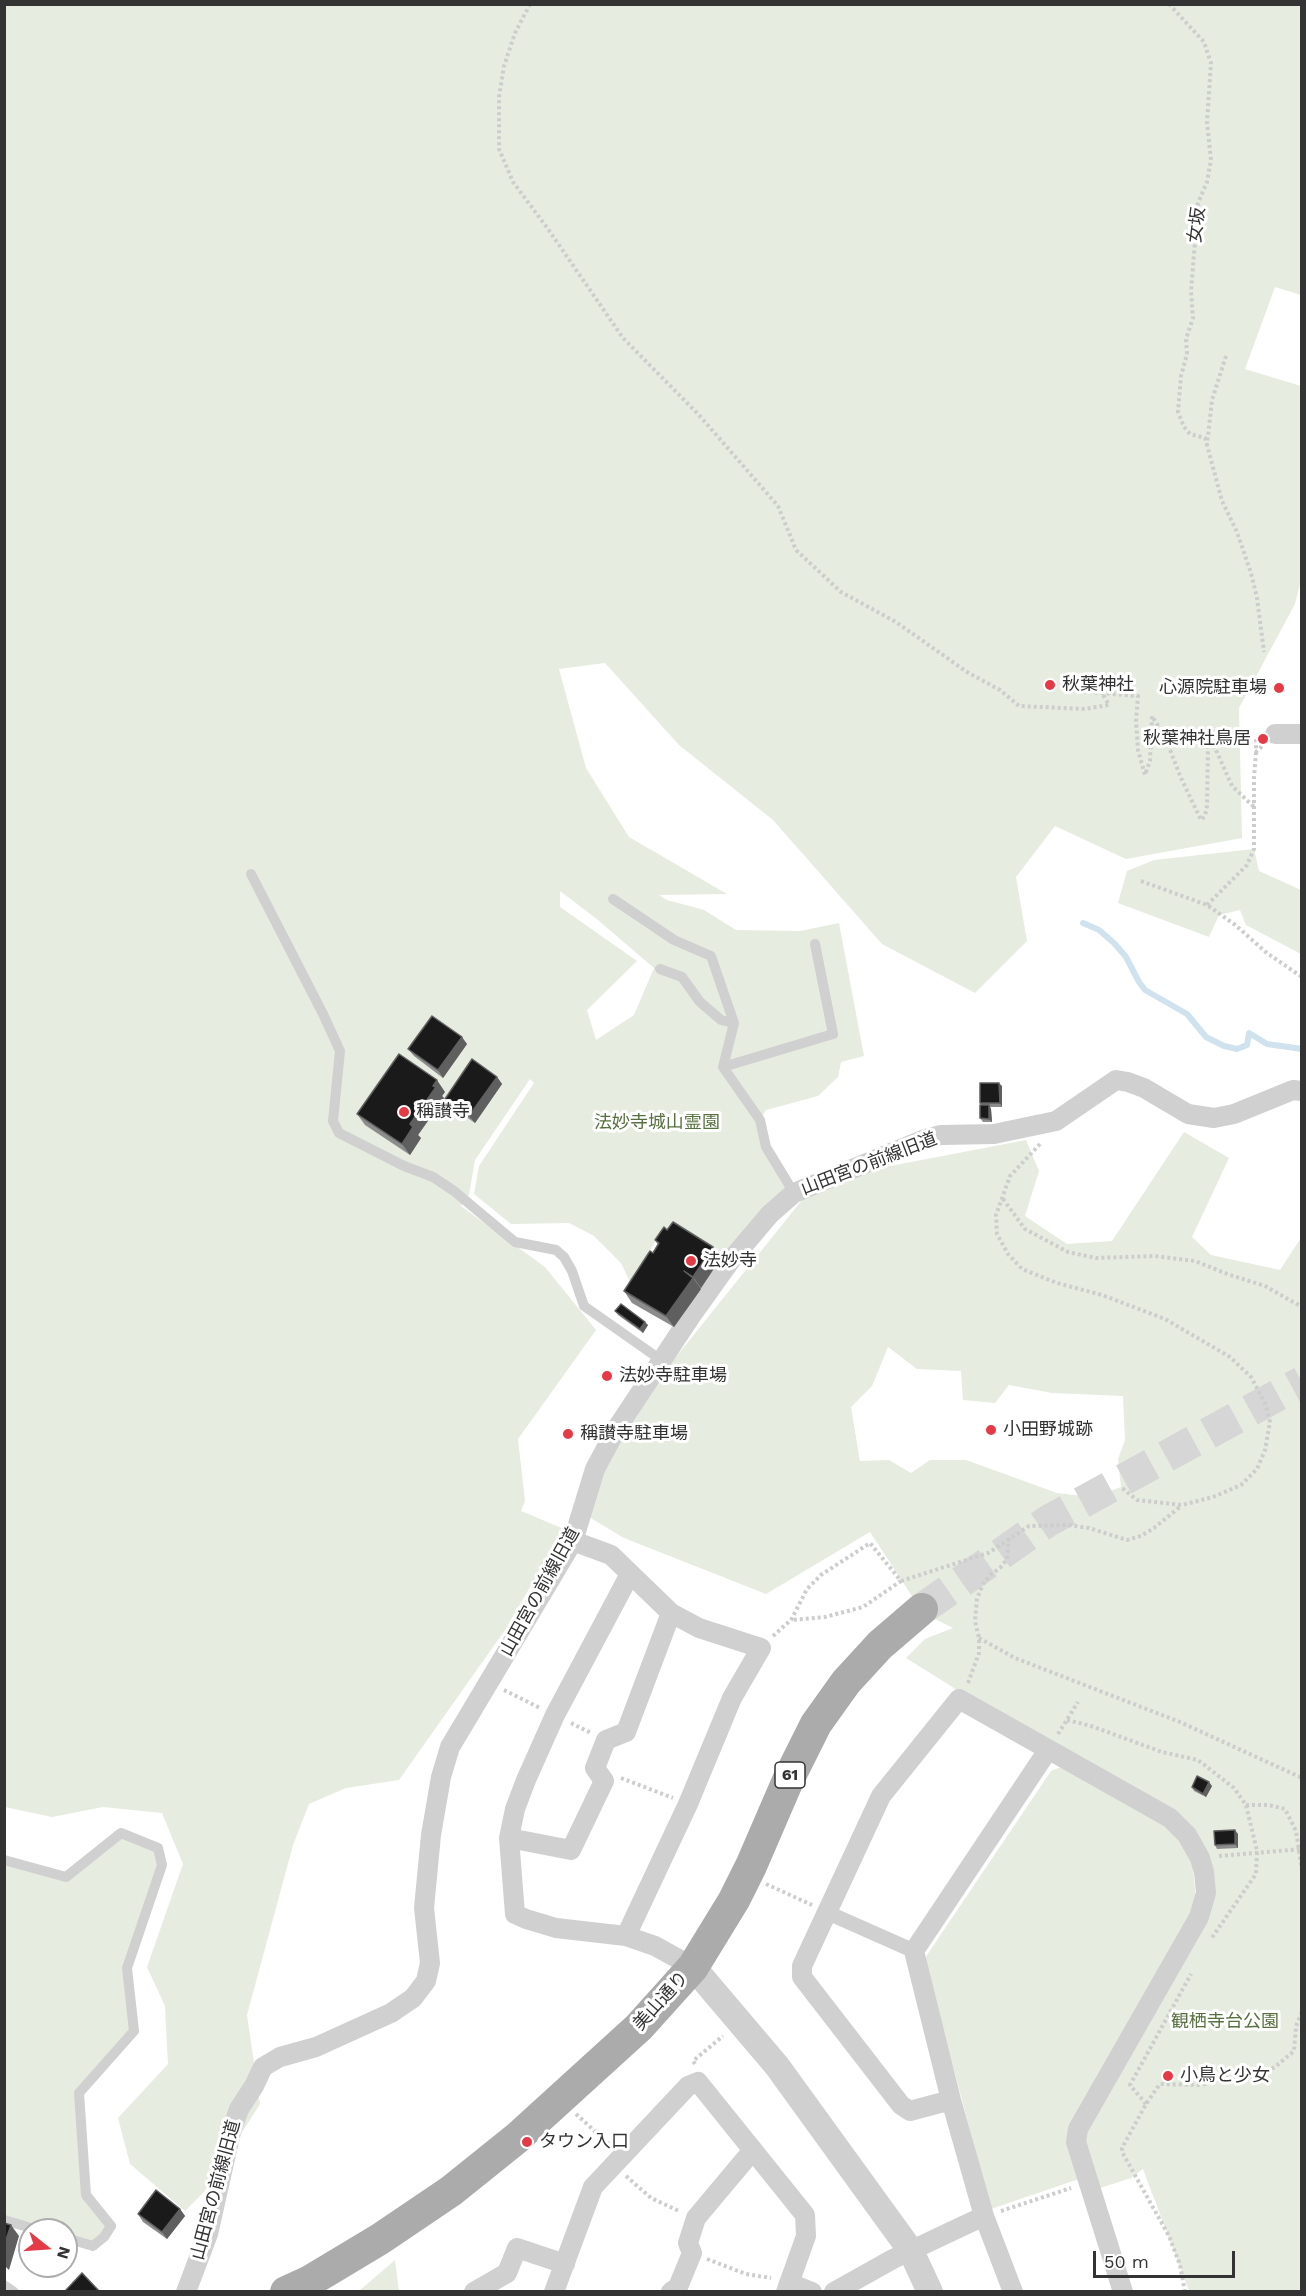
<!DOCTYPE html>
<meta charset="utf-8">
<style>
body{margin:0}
#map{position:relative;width:1306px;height:2296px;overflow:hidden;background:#fff;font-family:"Work Sans",sans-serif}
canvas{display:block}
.frame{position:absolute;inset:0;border:6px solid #333;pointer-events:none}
.north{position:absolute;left:18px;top:2218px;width:60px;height:60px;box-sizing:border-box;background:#fff;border:2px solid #adadad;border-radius:50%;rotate:107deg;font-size:16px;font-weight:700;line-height:24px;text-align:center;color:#333}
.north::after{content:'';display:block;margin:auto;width:21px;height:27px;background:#e63946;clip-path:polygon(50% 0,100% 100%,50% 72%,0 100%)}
.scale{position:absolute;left:1093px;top:2251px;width:142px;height:27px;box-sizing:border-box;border:3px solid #333;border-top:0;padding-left:8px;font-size:18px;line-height:21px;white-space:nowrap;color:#333;-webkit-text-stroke:4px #fff;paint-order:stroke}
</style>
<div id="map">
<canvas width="1306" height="2296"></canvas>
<div class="frame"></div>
<div class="north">N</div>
<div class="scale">50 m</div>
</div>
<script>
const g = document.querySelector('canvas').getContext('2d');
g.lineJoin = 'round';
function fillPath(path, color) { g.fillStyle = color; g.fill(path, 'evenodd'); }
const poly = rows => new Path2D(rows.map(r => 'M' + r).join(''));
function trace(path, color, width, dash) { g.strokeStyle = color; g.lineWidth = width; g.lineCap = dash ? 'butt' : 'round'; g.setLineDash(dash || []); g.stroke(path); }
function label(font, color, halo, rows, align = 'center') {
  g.font = font + ' "Work Sans","Noto Sans JP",sans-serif'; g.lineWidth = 6; g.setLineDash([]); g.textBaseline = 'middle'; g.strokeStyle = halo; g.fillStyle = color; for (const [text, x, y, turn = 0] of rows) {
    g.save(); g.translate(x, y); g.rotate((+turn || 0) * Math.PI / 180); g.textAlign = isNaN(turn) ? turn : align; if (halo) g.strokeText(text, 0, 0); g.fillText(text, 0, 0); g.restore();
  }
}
const green = poly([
 [4,5,1301,5,1301,295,1275,287,1245,369,1301,386,1301,580,1295,604,1239,708,1242,838,1126,859,1055,826,1016,877,1027,941,975,993,882,944,773,820,679,745,605,663,559,669,586,768,629,837,727,894,659,895,667,900,704,910,736,930,800,931,839,923,864,1056,841,1062,838,1077,818,1096,766,1110,760,1120,766,1147,794,1193,731,1260,675,1226,659,1236,630,1282,621,1263,594,1236,569,1223,511,1224,474,1194,479,1166,534,1083,530,1079,475,1160,469,1195,461,1206,545,1267,596,1330,518,1439,525,1501,521,1511,564,1529,505,1630,399,1780,346,1788,309,1804,293,1845,247,2015,260,2104,204,2192,185,2211,130,2164,118,2118,168,2064,165,2006,147,1967,183,1864,162,1813,103,1807,52,1817,5,1807],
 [560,891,598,920,654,968,634,1015,596,1040,587,1010,637,961,560,907],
 [1254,849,1259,871,1301,890,1301,954,1246,925,1240,910,1219,915,1209,937,1118,903,1127,871,1154,860],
 [1184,1132,1229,1158,1192,1237,1211,1255,1280,1270,1301,1238,1301,2291,1189,2291,1143,2169,1131,2178,1091,2191,1076,2142,1206,1893,1187,1835,959,1699,954,1688,906,1658,925,1639,953,1628,923,1613,870,1532,766,1594,624,1538,589,1517,596,1481,623,1423,806,1195,880,1168,1026,1140,1039,1171,1025,1216,1067,1244,1112,1241],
 [888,1347,917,1369,961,1371,963,1400,995,1403,1009,1385,1052,1393,1123,1396,1125,1440,1118,1459,1121,1487,1092,1497,1057,1493,966,1460,930,1460,911,1473,889,1460,860,1461,851,1407,872,1386],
 [1061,1767,1162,1822,1180,1838,1193,1866,1196,1902,1073,2126,1079,2179,991,2209,925,1961,927,1955,1051,1771],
 [121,1833,158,1848,162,1865,127,1968,134,2031,79,2093,86,2195,111,2226,93,2246,66,2238,66,2230,38,2230,5,2220,4,1860,66,1877],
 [395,2260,399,2291,359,2291]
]);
const stream = poly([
 [1083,923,1099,930,1114,943,1126,957,1139,982,1145,990,1187,1014,1206,1037,1224,1046,1237,1049,1247,1045,1249,1033,1267,1044,1302,1049]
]);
const primaryTunnel = poly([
 [922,1609,1048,1521,1302,1382]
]);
const path = poly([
 [530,4,515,33,504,66,499,97,499,149,513,182,548,229,623,338,699,415,778,506,796,550,841,592,896,622,967,672,1000,690,1019,706,1085,709,1109,705,1101,691],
 [1169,4,1204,42,1211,63,1207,122,1211,160,1207,182,1198,203,1191,292,1193,318,1186,339,1187,354,1181,376,1178,412,1184,427,1190,434,1205,438,1207,445],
 [1226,356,1212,400,1207,445,1222,501,1237,532,1251,573,1257,598,1264,652],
 [1065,690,1138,696,1136,721,1138,750,1145,775,1150,761,1152,716,1165,737,1181,778,1201,820,1205,816,1207,806,1208,749,1206,736,1216,750,1232,786,1254,807],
 [1275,734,1256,752,1256,738,1275,734],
 [1141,881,1207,905,1234,924,1267,953,1302,977],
 [1207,905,1247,865,1254,849,1254,778,1256,752],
 [1040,1144,1010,1176,996,1215,997,1234,1008,1254,1022,1269,1057,1283,1102,1295,1165,1319,1230,1357,1251,1377,1265,1403,1270,1422,1265,1450,1257,1469,1241,1485,1213,1497,1182,1505,1137,1500,1121,1487],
 [1003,1199,1025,1229,1068,1252,1096,1258,1155,1256,1195,1261,1230,1275,1265,1286,1302,1307],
 [901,1581,988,1553,1029,1526,1068,1525,1089,1528,1127,1540,1141,1536,1154,1528,1181,1506],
 [773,1636,791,1620,807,1589,821,1575,870,1543,901,1581,863,1607,825,1617,791,1620],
 [979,1638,1015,1658,1180,1722,1302,1778],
 [968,1683,979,1653,979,1638,975,1621,977,1599,983,1584,990,1575,1000,1568,1007,1559,1009,1538],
 [504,1690,540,1708],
 [1067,1720,1091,1726,1162,1752,1198,1760,1234,1788,1246,1805,1257,1851,1256,1874,1211,1939],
 [571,1723,591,1733],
 [1058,1734,1078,1702],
 [621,1778,673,1798],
 [1246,1805,1269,1805,1285,1809,1296,1831,1302,1870],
 [1219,1856,1302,1849],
 [766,1884,812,1905],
 [695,2064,693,2061,723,2036],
 [1146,2104,1130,2085,1191,1974],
 [576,2114,610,2145],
 [626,2176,651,2198,679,2211],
 [1001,2211,1071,2188],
 [707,2259,746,2274,771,2278],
 [1185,2292,1180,2265,1169,2236,1122,2152,1122,2148,1146,2104,1160,2084,1201,2085,1229,2077,1255,2077,1275,2067,1294,2051,1296,2026,1302,2012]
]);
const service = poly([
 [251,874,323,1014,340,1051,333,1121,339,1133,404,1166,433,1177,454,1191,515,1242,556,1250,564,1257,572,1271,584,1306,661,1360],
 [613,899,674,940,711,956,734,1023,723,1067,760,1120,766,1147,794,1193],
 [660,969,682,977,700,1002,721,1020,734,1023],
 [723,1067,833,1034,815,944],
 [4,1860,66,1877,121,1833,158,1848,162,1865,127,1968,134,2031,79,2093,86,2195,111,2226,104,2237,93,2246,66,2238],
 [4,2220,38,2230],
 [4,2285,14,2292]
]);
const pedestrian = poly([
 [826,1912,914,1951]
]);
const minor = poly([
 [1275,734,1302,734],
 [573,1541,611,1555,671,1613,699,1628,761,1648,732,1698,688,1804,626,1936],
 [630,1574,555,1715,526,1780,515,1809,509,1838,515,1914,526,1919,556,1928,626,1936,655,1946,693,1967],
 [509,1838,571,1850,604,1781,595,1768,606,1740,626,1732,671,1613],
 [951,2100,910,2111,901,2105,802,1977,802,1966,881,1796,959,1699,1170,1818,1187,1835,1200,1858,1204,1872,1206,1893,1199,1917,1078,2129,1076,2142,1123,2292],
 [789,2283,812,2292],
 [186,2292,208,2234,231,2132,239,2109,254,2086,263,2067,280,2057,316,2047,391,2013,413,1998,426,1981,430,1963,424,1908,431,1835,441,1777,450,1747,573,1541,595,1469,617,1428,691,1316,731,1260,770,1214,794,1193,925,1139,941,1135,994,1134,1056,1121,1116,1080,1128,1082,1144,1088,1188,1114,1214,1118,1234,1114,1293,1090,1302,1091],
 [474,2292,507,2273,517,2248,565,2264],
 [554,2292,593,2187,688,2086,698,2082,805,2215,806,2236,786,2292],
 [671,2292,678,2287,692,2253,688,2243,696,2218,753,2150],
 [834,2292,893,2259,984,2216],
 [1013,2292,984,2216,951,2100,914,1951,1048,1750]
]);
const tertiary = poly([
 [693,1967,777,2066,911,2251,930,2292]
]);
const primary = poly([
 [286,2292,310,2281,380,2239,451,2191,517,2138,639,2027,693,1967,734,1900,751,1866,789,1778,816,1724,846,1682,880,1645,922,1609]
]);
const wall = poly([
 [467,1044,443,1078,414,1056,408,1049],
 [497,1077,502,1084,475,1123,450,1106,445,1099],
 [1002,1086,1002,1107,990,1107,991,1109,992,1122,983,1122,980,1118,981,1105,980,1103],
 [445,1092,442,1096,444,1098,418,1135,421,1138,410,1155,365,1125,357,1114],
 [667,1230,721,1258,701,1288,699,1287,701,1289,674,1327,632,1303,624,1291,658,1245,655,1240],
 [615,1311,648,1325,643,1333,618,1315],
 [1212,1786,1206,1797,1194,1791,1192,1787],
 [1238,1834,1238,1848,1217,1849,1215,1845],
 [180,2209,185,2216,167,2239,143,2222,138,2214]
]);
const shadedWall = poly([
 [462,1037,467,1044,443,1078,438,1070],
 [497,1077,502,1084,475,1123,469,1116],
 [437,1080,445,1092,442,1096,444,1098,418,1135,421,1138,410,1155,402,1144,410,1124],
 [999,1083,1002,1086,1002,1107,1000,1103],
 [989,1105,991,1109,992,1122,989,1119],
 [713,1247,721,1258,701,1288,693,1277],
 [693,1278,701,1289,674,1327,666,1316],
 [645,1322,648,1325,643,1333,640,1329],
 [1209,1782,1212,1786,1206,1797,1203,1794],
 [1235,1830,1238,1834,1238,1848,1235,1844],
 [180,2209,185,2216,167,2239,162,2232],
 [11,2225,19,2236,9,2270,4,2265,4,2246]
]);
const building = poly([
 [432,1016,462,1037,438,1070,408,1049,432,1016],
 [399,1054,437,1080,433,1086,436,1087,410,1124,413,1127,402,1144,357,1114,399,1054],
 [472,1059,497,1077,469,1116,445,1099,472,1059],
 [980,1083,999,1083,1000,1103,980,1103,980,1083],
 [980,1105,989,1105,989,1119,980,1118,980,1105],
 [673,1222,713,1247,693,1277,684,1271,693,1278,666,1316,624,1291,650,1251,653,1253,659,1243,655,1240,664,1227,667,1230,673,1222],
 [621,1304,645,1322,640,1329,615,1311,621,1304],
 [1197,1776,1209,1782,1203,1794,1192,1787,1197,1776],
 [1235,1830,1235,1844,1215,1845,1214,1831,1235,1830],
 [156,2190,180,2209,162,2232,138,2214,156,2190],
 [4,2223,11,2225,4,2246,4,2223],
 [82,2273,100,2292,67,2292,66,2290,82,2273]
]);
const markers = [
 [1050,685,6,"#e63946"],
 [1279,688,6,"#e63946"],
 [1263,739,6,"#e63946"],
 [404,1112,6,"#e63946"],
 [691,1261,6,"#e63946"],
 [607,1376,6,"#e63946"],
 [991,1430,6,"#e63946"],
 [568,1434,6,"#e63946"],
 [1168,2076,6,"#e63946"],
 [527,2142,6,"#e63946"]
];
const shields = [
 [790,1775,30]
];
const shieldNames = [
 ["61",790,1775]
];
const streetNames = [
 ["女坂",1197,225,-83],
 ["山田宮の前線旧道",869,1164,-21],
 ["山田宮の前線旧道",540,1592,-61],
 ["美山通り",661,2001,-48],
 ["山田宮の前線旧道",216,2190,-75]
];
const poiNames = [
 ["秋葉神社",1062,685],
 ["心源院駐車場",1267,688,"right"],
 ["秋葉神社鳥居",1251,739,"right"],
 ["稱讃寺",416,1112],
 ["法妙寺",703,1261],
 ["法妙寺駐車場",619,1376],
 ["小田野城跡",1003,1430],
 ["稱讃寺駐車場",580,1434],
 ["小鳥と少女",1180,2076],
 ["タウン入口",539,2142]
];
const parkNames = [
 ["法妙寺城山霊園",657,1123],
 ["観栖寺台公園",1225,2022]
];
fillPath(green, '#e6ecdf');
trace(stream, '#cfe2ee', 6);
trace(primaryTunnel, '#d6d6d6', 32, [32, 16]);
trace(path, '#cdcdcd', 4, [3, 3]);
trace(service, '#d0d0d0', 10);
trace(pedestrian, '#d0d0d0', 15);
trace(minor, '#d0d0d0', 20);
trace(tertiary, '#d0d0d0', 26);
trace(primary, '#ababab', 32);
fillPath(wall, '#8c8c8c');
fillPath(shadedWall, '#5f5f5f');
fillPath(building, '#1a1a1a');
trace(building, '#5f5f5f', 1.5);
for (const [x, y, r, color] of markers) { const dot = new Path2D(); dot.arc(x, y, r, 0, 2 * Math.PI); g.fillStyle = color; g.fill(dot); trace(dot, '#fff', 2); }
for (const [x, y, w] of shields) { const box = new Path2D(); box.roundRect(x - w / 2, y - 13, w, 26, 4.5); g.fillStyle = '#fff'; g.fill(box); trace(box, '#333', 1.5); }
label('bold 16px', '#333', null, shieldNames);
label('18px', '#333', '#fff', streetNames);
label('18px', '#333', '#fff', poiNames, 'left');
label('18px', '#56703f', '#fff', parkNames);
</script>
